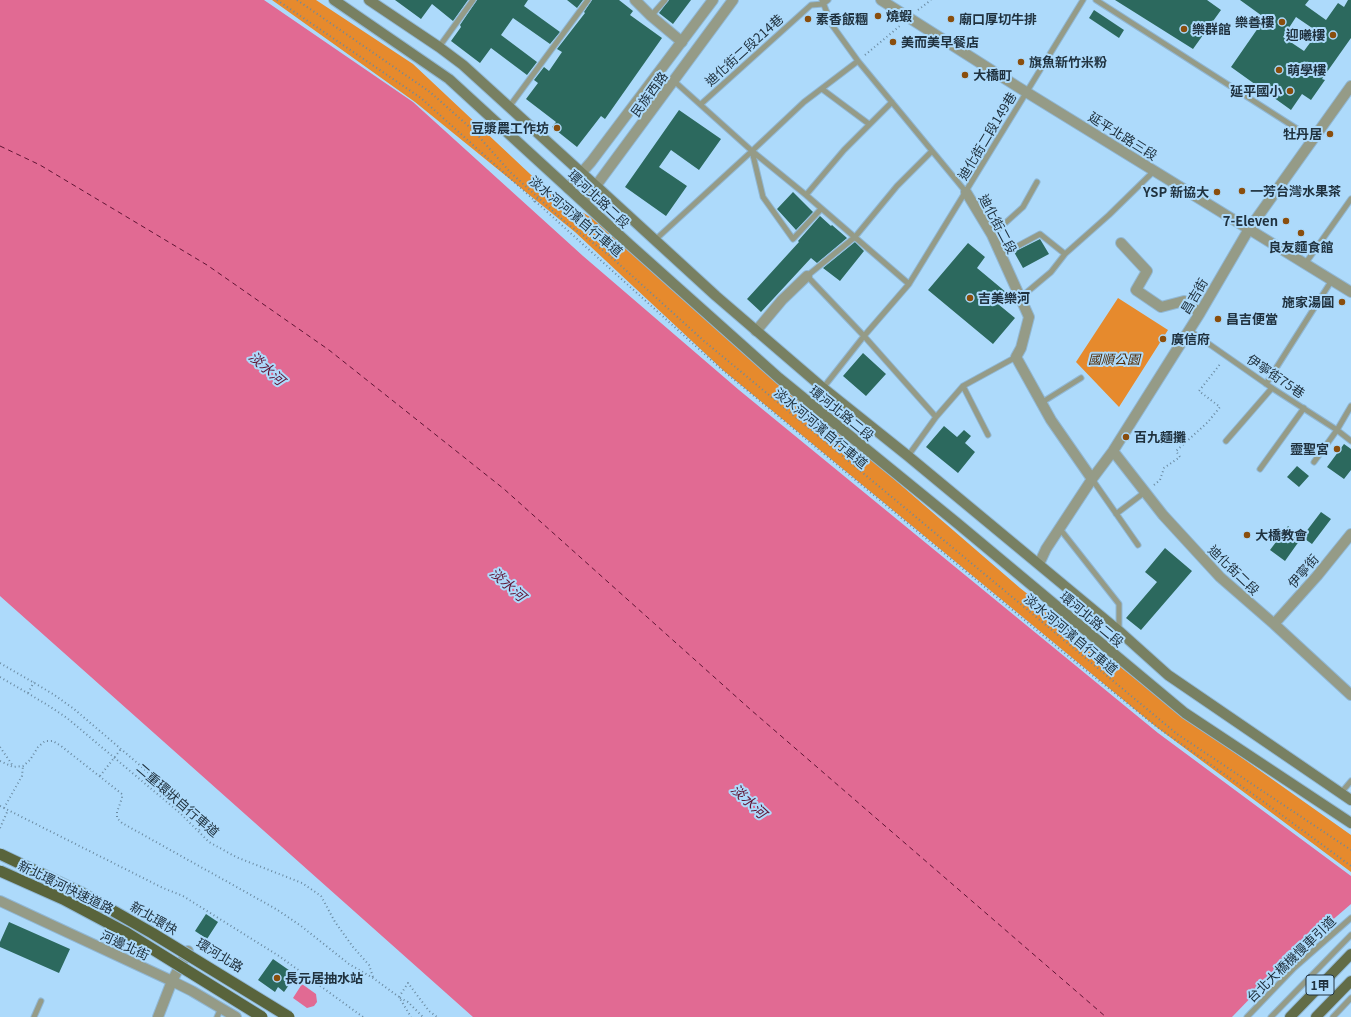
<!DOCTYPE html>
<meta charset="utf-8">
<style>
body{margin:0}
canvas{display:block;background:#addafb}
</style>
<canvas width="1351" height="1017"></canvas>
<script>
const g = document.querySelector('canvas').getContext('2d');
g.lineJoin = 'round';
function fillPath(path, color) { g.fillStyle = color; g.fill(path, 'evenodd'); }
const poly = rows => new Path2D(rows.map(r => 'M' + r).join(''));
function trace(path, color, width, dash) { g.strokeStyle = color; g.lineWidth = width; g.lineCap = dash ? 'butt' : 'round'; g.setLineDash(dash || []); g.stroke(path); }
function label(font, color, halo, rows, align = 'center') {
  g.font = font + ' Georgia,"Noto Sans TC",serif'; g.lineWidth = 4; g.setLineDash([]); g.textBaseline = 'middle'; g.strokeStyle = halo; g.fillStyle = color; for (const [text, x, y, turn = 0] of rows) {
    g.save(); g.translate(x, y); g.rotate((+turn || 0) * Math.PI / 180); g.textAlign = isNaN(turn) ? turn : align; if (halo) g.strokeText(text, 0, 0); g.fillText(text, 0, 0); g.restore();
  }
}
const green = poly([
 [272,0,316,0,413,64,546,189,593,219,1020,588,1180,714,1351,835,1351,872,1155,726,724,371,575,232,415,102],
 [1118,298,1168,330,1119,407,1076,362]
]);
const water = poly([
 [0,0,264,0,413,102,583,256,739,390,1158,733,1351,876,1351,1017,473,1017,0,596],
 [302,984,316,994,317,1002,314,1006,307,1008,293,998]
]);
const pier = poly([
 [1351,904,1351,1017,1232,1017,1293,954]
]);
const ferry = poly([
 [0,146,40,165,207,265,329,350,504,489,751,710,1106,1017]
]);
const building = poly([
 [395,0,468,0,453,21,432,4,421,19],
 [477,0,528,0,524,6,560,32,550,44,513,18,501,35,537,62,527,75,491,48,480,63,451,41,461,27,460,25],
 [567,0,583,0,577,8],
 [592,0,619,0,633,11,630,15,662,38,605,119,601,116,577,147,552,127,556,122,526,99,538,83,534,80,544,67,549,71,562,52,557,49,585,13,584,12],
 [669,0,691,0,673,24,659,13],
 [1115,0,1207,0,1221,10,1193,49],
 [1240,0,1309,0,1305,5,1326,20,1338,3,1344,7,1348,0,1351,0,1351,38,1322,79,1325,80,1311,100,1302,94,1291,110,1231,67,1265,18],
 [1296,17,1318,32,1304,51,1283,37],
 [1094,10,1124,30,1119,38,1089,18],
 [679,110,721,139,699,170,671,150,659,167,687,186,666,216,625,187],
 [793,192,813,212,796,230,777,209],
 [820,216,831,226,832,225,847,238,817,263,811,258,761,312,747,299,799,242,798,241],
 [1040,239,1049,254,1023,268,1014,252],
 [855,242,864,251,840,281,823,268],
 [968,243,985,257,977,268,1007,293,998,304,1015,318,993,344,928,290],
 [863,353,886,374,866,396,843,376],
 [944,426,957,437,964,430,971,436,965,443,975,452,958,473,926,447],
 [1344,444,1351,449,1351,470,1344,479,1327,467],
 [1297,466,1309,476,1299,487,1287,477],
 [1321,512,1331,519,1312,544,1302,537],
 [1288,526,1302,537,1285,561,1270,550],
 [1165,548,1192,571,1141,630,1126,618,1157,582,1145,572],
 [206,914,218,922,207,939,195,931],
 [9,922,70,949,59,973,0,947,0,942],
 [273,959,296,975,284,992,278,987,275,992,258,980]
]);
const path = poly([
 [277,0,421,98,720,368,1067,655,1157,727,1264,802,1351,866],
 [297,0,430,92,474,131,510,172,565,222,609,255,704,341,1177,734,1351,850],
 [918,10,931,0],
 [865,55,901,25],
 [534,202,546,189],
 [1154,485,1160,480,1164,468,1180,457,1176,451,1208,422,1220,407,1199,391,1221,363],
 [0,663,53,694,74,709,121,749,207,823,198,831],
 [0,677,46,704,67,718,180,813,209,842,236,857,302,883,321,896,335,922,353,947,369,965,373,977],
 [28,693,34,682],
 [0,747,13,766],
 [0,761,13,767,23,766,30,760,38,747,45,741,53,741,61,746,122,794,122,798,117,812,117,818,122,823,276,909,301,926,349,964,373,978,399,997,411,1017],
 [100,776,121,749],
 [0,806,163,888,183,896,279,956,363,1017],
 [4,808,22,776,23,766],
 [0,828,8,810],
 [399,997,408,983,429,1011,437,1017],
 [400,998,408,1002,423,1017]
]);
const service = poly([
 [822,0,832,25,858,61,966,192],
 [1096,0,1313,139],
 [651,16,665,0],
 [439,47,473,0],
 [674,81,752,151,806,195,909,284],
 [822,89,869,124],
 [701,104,811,5,823,4,828,0],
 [509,107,588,0],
 [752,151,763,197,793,239,821,209],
 [932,151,897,186,855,237,807,276,864,336,936,417],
 [806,195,844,150,892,102],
 [992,235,1023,207,1037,182],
 [655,240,752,151,804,102,858,61],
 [1001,255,1040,234,1065,254,1109,215,1154,171],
 [1305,264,1351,199],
 [1020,298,1051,272,1065,254],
 [1189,330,1272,388,1337,430,1351,441],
 [1266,384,1332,280],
 [963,386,988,435],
 [823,388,864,336,909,284,1083,0],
 [1041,403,1081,378],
 [1226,441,1272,388],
 [908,456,936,417,963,386,1016,357],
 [1314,462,1337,430,1351,406],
 [1260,469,1304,408],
 [1092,479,1138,545],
 [1116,514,1145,492],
 [1060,529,1119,604,1119,630],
 [1340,794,1351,781],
 [34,1017,41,1001],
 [217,1017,221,1008],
 [1247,1017,1294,968,1351,918],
 [1271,1017,1351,935],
 [1333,1017,1351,998]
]);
const minor = poly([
 [635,0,651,16,682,42],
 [966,192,992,235,1029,317,1021,348,1016,357,1051,420,1092,479],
 [1121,243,1147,271,1136,290,1161,307,1184,301,1200,313],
 [756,331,782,300,807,276],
 [1113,451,1163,515,1220,577,1274,624,1351,695],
 [1039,564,1046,549,1092,479,1113,451,1200,313,1249,229,1351,86],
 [1274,624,1317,576,1351,534],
 [158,1017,172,981,188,951]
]);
const tertiary = poly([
 [881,0,1018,87,1351,292],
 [568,188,591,162,713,0],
 [584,202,733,0],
 [0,901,172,981,192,991,236,1017]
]);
const secondary = poly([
 [334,0,449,79,629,244,779,378,957,523,1185,713,1351,823],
 [369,0,439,47,463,65,596,186,716,296,823,388,908,456,1119,631,1168,675,1351,800]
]);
const primary = poly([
 [1290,1017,1351,954],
 [1316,1017,1351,981]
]);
const trunkBridge = poly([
 [0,854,80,892,152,933,289,1017],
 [0,871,63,899,125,932,262,1017]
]);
const markers = [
 [878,16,4,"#8a4e0d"],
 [808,19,4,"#8a4e0d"],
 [951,19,4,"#8a4e0d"],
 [1282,22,4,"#8a4e0d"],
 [1184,29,4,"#8a4e0d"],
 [1333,35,4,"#8a4e0d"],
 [893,42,4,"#8a4e0d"],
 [1021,62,4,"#8a4e0d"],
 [1279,70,4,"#8a4e0d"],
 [965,75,4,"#8a4e0d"],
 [1290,91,4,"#8a4e0d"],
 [557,128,4,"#8a4e0d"],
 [1330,134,4,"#8a4e0d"],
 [1242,191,4,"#8a4e0d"],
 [1217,192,4,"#8a4e0d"],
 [1286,221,4,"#8a4e0d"],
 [1301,233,4,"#8a4e0d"],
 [970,298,4,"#8a4e0d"],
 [1342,302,4,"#8a4e0d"],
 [1218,319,4,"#8a4e0d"],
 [1163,339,4,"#8a4e0d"],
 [1126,437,4,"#8a4e0d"],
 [1337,449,4,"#8a4e0d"],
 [1247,535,4,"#8a4e0d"],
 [277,978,4,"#8a4e0d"]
];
const shields = [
 [1320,985,28]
];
const shieldNames = [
 ["1甲",1320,985]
];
const poiNames = [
 ["燒蝦",886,16],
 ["素香飯糰",816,19],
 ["廟口厚切牛排",959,19],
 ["樂善樓",1274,22,"right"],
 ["樂群館",1192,29],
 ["迎曦樓",1325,35,"right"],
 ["美而美早餐店",901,42],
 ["旗魚新竹米粉",1029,62],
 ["萌學樓",1287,70],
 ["大橋町",973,75],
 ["延平國小",1282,91,"right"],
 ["豆漿農工作坊",549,128,"right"],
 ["牡丹居",1322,134,"right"],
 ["一芳台灣水果茶",1250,191],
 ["YSP 新協大",1209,192,"right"],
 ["7-Eleven",1278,221,"right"],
 ["良友麵食館",1301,247,"center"],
 ["吉美樂河",978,298],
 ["施家湯圓",1334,302,"right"],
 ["昌吉便當",1226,319],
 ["廣信府",1171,339],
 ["百九麵攤",1134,437],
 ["靈聖宮",1329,449,"right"],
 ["大橋教會",1255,535],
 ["長元居抽水站",285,978]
];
const streetNames = [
 ["迪化街二段214巷",744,50,-42],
 ["民族西路",649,94,-54],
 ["迪化街二段149巷",987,136,-59],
 ["延平北路三段",1123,136,32],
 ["環河北路二段",599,199,43],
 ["淡水河河濱自行車道",576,216,40],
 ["迪化街二段",998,224,62],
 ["昌吉街",1194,296,-59],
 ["伊寧街75巷",1276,376,34],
 ["環河北路二段",842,413,39],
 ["淡水河河濱自行車道",821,428,40],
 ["迪化街二段",1234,570,44],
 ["伊寧街",1303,571,-49],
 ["環河北路二段",1092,619,40],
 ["淡水河河濱自行車道",1071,634,40],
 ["二重環狀自行車道",178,800,41],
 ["新北環河快速道路",66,887,26],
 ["新北環快",154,918,30],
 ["河邊北街",125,945,25],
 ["環河北路",220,955,31],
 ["台北大橋機慢車引道",1291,959,-44]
];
const parkNames = [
 ["國順公園",1114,359]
];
const waterNames = [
 ["淡水河",267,368,42],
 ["淡水河",508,584,42],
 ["淡水河",749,801,43]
];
fillPath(green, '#e68a2d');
fillPath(water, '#e16a93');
fillPath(pier, '#addafb');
trace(ferry, '#601534', 1, [5, 4]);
fillPath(building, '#2c695e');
trace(service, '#91b8d5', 7);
trace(minor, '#91b8d5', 12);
trace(tertiary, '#91b8d5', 12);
trace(secondary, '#91b8d5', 12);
trace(primary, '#91b8d5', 12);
trace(path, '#6a8aa1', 2, [1, 3]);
trace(service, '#959b87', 5);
trace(minor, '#959b87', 10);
trace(tertiary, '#959b87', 10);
trace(secondary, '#788062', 10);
trace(primary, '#626c47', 10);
trace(trunkBridge, '#91b8d5', 13, []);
trace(trunkBridge, '#59643c', 11);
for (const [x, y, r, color] of markers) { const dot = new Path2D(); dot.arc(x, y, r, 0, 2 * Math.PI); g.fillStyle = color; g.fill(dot); trace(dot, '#addafb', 1.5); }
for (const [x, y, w] of shields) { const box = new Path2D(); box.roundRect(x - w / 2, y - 10, w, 20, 3); g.fillStyle = '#addafb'; g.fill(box); trace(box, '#20323f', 1); }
label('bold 12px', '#20323f', null, shieldNames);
label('bold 13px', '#20323f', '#addafb', poiNames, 'left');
label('13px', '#20323f', '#addafb', streetNames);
label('italic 13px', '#502b04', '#addafb', parkNames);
label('italic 14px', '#601534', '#addafb', waterNames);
</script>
